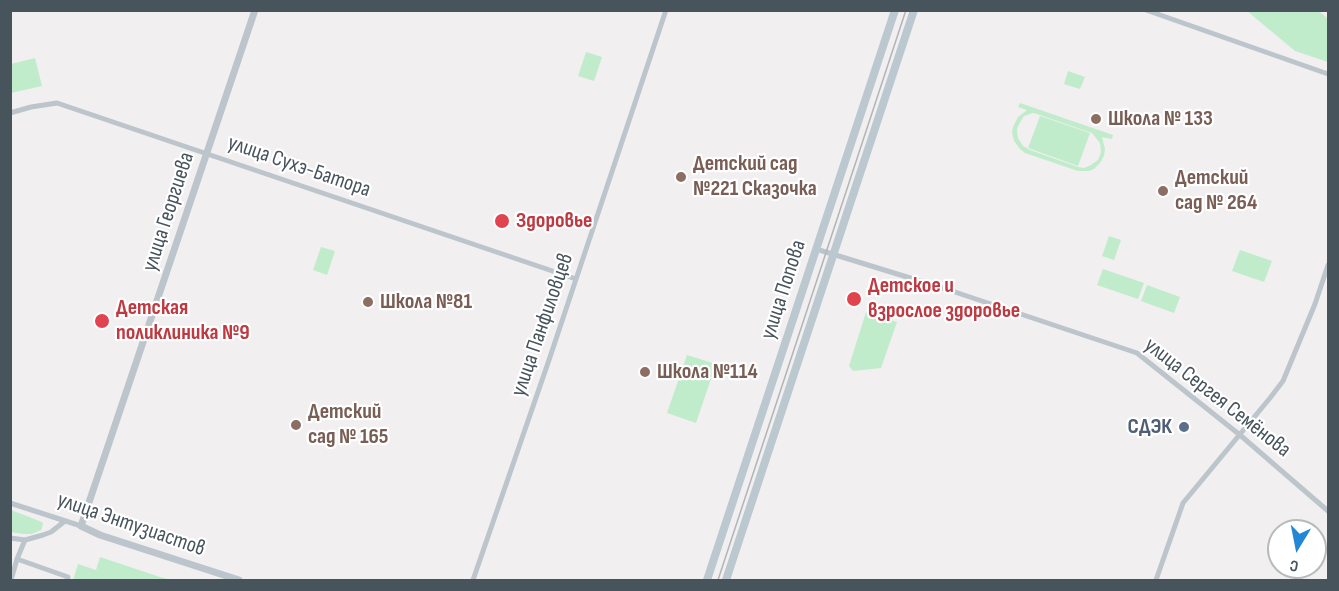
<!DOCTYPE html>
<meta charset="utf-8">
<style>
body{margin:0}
#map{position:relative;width:1339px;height:591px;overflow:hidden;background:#f1efef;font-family:"Sofia Sans Condensed",sans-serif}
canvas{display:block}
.frame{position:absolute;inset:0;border:12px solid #48545b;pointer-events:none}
.north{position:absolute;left:1267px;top:519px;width:60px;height:60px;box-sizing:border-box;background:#fff;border:2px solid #b6bbbd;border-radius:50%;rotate:190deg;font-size:16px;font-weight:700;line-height:24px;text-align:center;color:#48545b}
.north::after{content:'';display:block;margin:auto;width:21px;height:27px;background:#2387d7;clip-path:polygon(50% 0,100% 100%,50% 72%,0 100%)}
</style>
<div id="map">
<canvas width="1339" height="591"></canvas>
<div class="frame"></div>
<div class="north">С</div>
</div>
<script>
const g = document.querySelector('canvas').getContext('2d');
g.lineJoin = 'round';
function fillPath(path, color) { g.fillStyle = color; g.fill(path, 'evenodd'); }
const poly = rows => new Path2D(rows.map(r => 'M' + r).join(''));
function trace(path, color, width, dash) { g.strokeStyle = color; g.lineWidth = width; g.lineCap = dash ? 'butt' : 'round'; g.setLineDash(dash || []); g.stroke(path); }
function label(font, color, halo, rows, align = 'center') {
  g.font = font + ' "Sofia Sans Condensed",sans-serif'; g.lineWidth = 4.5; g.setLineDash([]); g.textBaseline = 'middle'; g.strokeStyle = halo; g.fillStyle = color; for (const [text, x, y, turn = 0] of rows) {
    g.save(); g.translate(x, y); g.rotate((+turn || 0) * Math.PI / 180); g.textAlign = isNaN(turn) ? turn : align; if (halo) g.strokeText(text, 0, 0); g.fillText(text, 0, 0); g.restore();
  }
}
const green = poly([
 [1247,11,1319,11,1328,19,1328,62,1295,51],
 [586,52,602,57,594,81,578,76],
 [35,58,42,86,11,93,11,64],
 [1068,71,1085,77,1080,89,1064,84],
 [1020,103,1113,135,1112,139,1102,137,1105,149,1104,156,1100,163,1094,169,1089,171,1078,171,1025,153,1020,149,1014,141,1012,132,1013,127,1018,117,1027,110,1018,107],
 [1033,113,1037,114,1092,133,1100,143,1101,152,1098,160,1091,165,1084,168,1078,167,1030,150,1023,146,1018,138,1017,130,1018,126,1024,116],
 [1040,116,1090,133,1078,166,1028,148],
 [1109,236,1121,240,1114,260,1102,256],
 [321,247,335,251,327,275,313,270],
 [1240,250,1272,261,1264,282,1232,271],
 [1103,269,1144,283,1138,299,1097,285],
 [1147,285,1180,297,1174,313,1141,301],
 [866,312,897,322,881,368,853,371,849,366],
 [687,355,716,364,696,423,667,413],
 [11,510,42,522,43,524,42,528,41,530,32,534,23,534,11,532],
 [100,557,160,577,171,580,73,580,78,564,96,570]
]);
const minor = poly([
 [1146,10,1328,74],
 [10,113,31,107,57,103,576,279],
 [816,249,946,289,1137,353,1240,435,1328,511],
 [10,503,81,526],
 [10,538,25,540,43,535,51,532,65,521],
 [25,540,17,559,68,577,67,580],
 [11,580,17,559],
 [473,580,549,360,666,10],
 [1156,580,1183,503,1270,398,1283,381,1315,304,1328,265]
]);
const tertiary = poly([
 [239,580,100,535,81,526,255,10]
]);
const secondary = poly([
 [707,580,895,10],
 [726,580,914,10]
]);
const tram = poly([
 [718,580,906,10]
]);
const markers = [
 [1096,119,6,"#8d6e63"],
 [681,177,6,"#8d6e63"],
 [1163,191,6,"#8d6e63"],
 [502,221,8,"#e0444e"],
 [854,299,8,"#e0444e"],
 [368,302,6,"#8d6e63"],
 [102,321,8,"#e0444e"],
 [645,372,6,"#8d6e63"],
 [296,425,6,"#8d6e63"],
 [1184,427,6,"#5c6f8a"]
];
const educationNames = [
 ["Школа № 133",1108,119],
 ["Детский сад",693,164],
 ["№221 Сказочка",693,189],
 ["Детский",1175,178],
 ["сад № 264",1175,203],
 ["Школа №81",380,302],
 ["Школа №114",657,372],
 ["Детский",308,412],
 ["сад № 165",308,437]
];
const streetNames = [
 ["улица Сухэ-Батора",299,167,19],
 ["улица Георгиева",169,212,-72],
 ["улица Попова",784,290,-72],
 ["улица Панфиловцев",543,325,-71],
 ["улица Сергея Семёнова",1217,398,38],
 ["улица Энтузиастов",131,525,19]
];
const healthNames = [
 ["Здоровье",516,221],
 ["Детское и",868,286],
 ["взрослое здоровье",868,311],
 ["Детская",116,308],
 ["поликлиника №9",116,333]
];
const serviceNames = [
 ["СДЭК",1172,427]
];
fillPath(green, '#c0eccc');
trace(minor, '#bbc5cb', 5);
trace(tertiary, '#bbc5cb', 7);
trace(secondary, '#bcc8d0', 8);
trace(tram, '#b1b5b9', 1.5);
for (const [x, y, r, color] of markers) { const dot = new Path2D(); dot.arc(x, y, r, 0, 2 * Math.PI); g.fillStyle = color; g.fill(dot); trace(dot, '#fff', 2); }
label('bold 22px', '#785e54', '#fff', educationNames, 'left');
label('22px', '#48545b', '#fff', streetNames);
label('bold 22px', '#be3a42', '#fff', healthNames, 'left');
label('bold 22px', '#4e5e75', '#fff', serviceNames, 'right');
</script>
